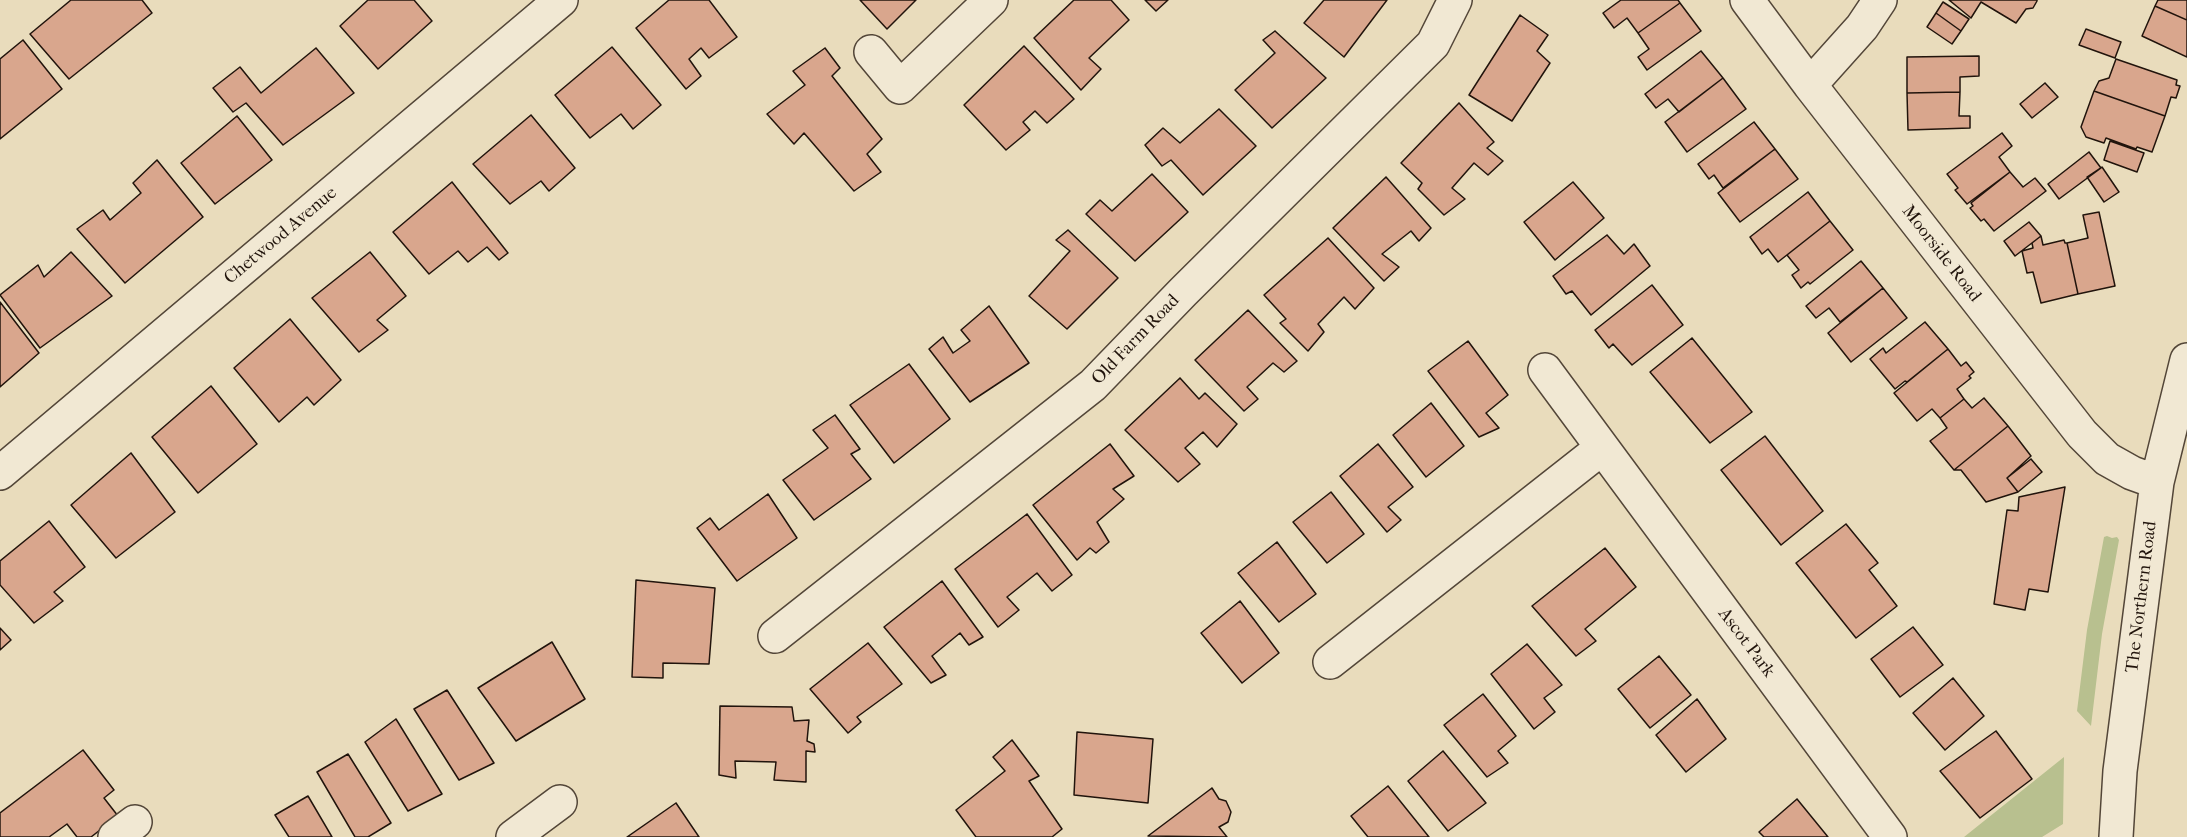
<!DOCTYPE html>
<style>
body{margin:0}
canvas{display:block;background:#e9dcbc}
</style>
<canvas width="2187" height="837"></canvas>
<script>
const g = document.querySelector('canvas').getContext('2d');
g.lineJoin = 'round';
function fillPath(path, color) { g.fillStyle = color; g.fill(path, 'evenodd'); }
const poly = rows => new Path2D(rows.map(r => 'M' + r).join(''));
function trace(path, color, width, dash) { g.strokeStyle = color; g.lineWidth = width; g.lineCap = dash ? 'butt' : 'round'; g.setLineDash(dash || []); g.stroke(path); }
function label(font, color, halo, rows, align = 'center') {
  g.font = font + ' "IM FELL French Canon",serif'; g.lineWidth = 4.5; g.setLineDash([]); g.textBaseline = 'middle'; g.strokeStyle = halo; g.fillStyle = color; for (const [text, x, y, turn = 0] of rows) {
    g.save(); g.translate(x, y); g.rotate((+turn || 0) * Math.PI / 180); g.textAlign = isNaN(turn) ? turn : align; if (halo) g.strokeText(text, 0, 0); g.fillText(text, 0, 0); g.restore();
  }
}
const green = poly([
 [2107,536,2112,538,2117,537,2119,540,2102,634,2091,726,2077,711,2087,630,2104,537],
 [2064,757,2063,824,2042,837,1964,837]
]);
const building = poly([
 [71,0,142,0,152,13,69,79,30,34,71,0],
 [368,0,414,0,432,21,378,69,340,26,368,0],
 [669,0,709,0,737,37,709,58,701,48,689,59,701,76,686,89,636,28,669,0],
 [860,0,916,0,887,29,860,0],
 [1074,0,1111,0,1129,20,1089,58,1101,69,1081,90,1034,38,1074,0],
 [1145,0,1168,0,1156,11,1145,0],
 [1324,0,1387,0,1344,57,1304,23,1324,0],
 [1621,0,1678,0,1680,3,1638,33,1627,18,1614,28,1603,13,1621,0],
 [1949,0,2037,0,2037,1,2033,8,2026,9,2016,23,1981,2,1971,18,1949,0],
 [2158,0,2187,0,2187,20,2155,6,2158,0],
 [1943,2,1969,19,1961,31,1936,13,1943,2],
 [1680,3,1701,31,1647,70,1638,57,1649,49,1638,33,1680,3],
 [2155,6,2187,20,2187,57,2142,36,2155,6],
 [1936,13,1961,31,1952,44,1927,27,1936,13],
 [1520,15,1548,35,1537,51,1550,63,1512,121,1469,95,1520,15],
 [2086,29,2121,42,2115,58,2079,45,2086,29],
 [1275,31,1326,78,1272,128,1235,90,1275,53,1263,40,1275,31],
 [23,40,62,89,0,139,0,59,23,40],
 [1024,46,1074,99,1047,123,1035,111,1023,122,1030,130,1006,150,964,105,1024,46],
 [612,47,661,105,633,129,621,114,590,138,555,95,612,47],
 [316,48,354,93,283,145,246,103,233,112,213,88,240,67,261,93,316,48],
 [825,48,840,68,832,76,882,139,867,154,881,172,854,191,804,133,794,144,767,114,805,85,793,71,825,48],
 [1701,51,1723,78,1679,112,1668,99,1656,108,1645,94,1701,51],
 [1979,56,1979,76,1960,77,1960,92,1907,93,1907,57,1979,56],
 [2116,59,2177,80,2176,85,2180,86,2176,98,2171,97,2165,116,2094,91,2099,81,2109,78,2116,59],
 [1723,78,1746,109,1687,152,1665,122,1723,78],
 [2045,83,2058,97,2032,118,2020,104,2045,83],
 [2094,91,2165,116,2152,152,2137,147,2136,149,2106,138,2104,143,2086,137,2081,127,2094,91],
 [1960,92,1959,116,1970,116,1970,128,1908,130,1907,93,1960,92],
 [1459,103,1494,142,1487,148,1503,161,1488,175,1474,163,1452,188,1465,199,1444,215,1418,189,1422,183,1401,163,1459,103],
 [1219,109,1256,146,1203,195,1171,160,1162,166,1145,145,1163,128,1180,143,1219,109],
 [531,115,575,168,549,191,541,181,510,204,473,164,531,115],
 [237,116,272,160,215,204,181,163,237,116],
 [1754,122,1775,149,1723,188,1714,175,1709,179,1698,164,1754,122],
 [2002,133,2012,146,1999,157,2010,172,1967,204,1955,190,1958,188,1947,174,2002,133],
 [2110,141,2144,153,2137,172,2104,160,2110,141],
 [1775,149,1798,179,1740,222,1718,193,1775,149],
 [2089,152,2101,168,2059,199,2048,184,2089,152],
 [157,160,203,217,125,283,77,229,103,210,110,220,141,193,133,183,157,160],
 [2102,167,2119,192,2104,202,2087,177,2102,167],
 [2010,172,2023,187,2035,178,2046,191,1994,231,1984,219,1981,221,1970,208,1973,206,1971,203,2010,172],
 [1152,174,1188,212,1135,261,1086,214,1100,200,1112,211,1152,174],
 [1386,177,1431,228,1419,241,1411,231,1382,254,1399,267,1384,281,1333,228,1386,177],
 [452,182,508,253,499,260,487,247,468,262,458,251,429,274,393,232,452,182],
 [1573,182,1604,218,1555,260,1524,222,1573,182],
 [1808,192,1830,221,1778,262,1768,249,1762,254,1750,237,1808,192],
 [2099,212,2115,286,2078,294,2067,243,2088,238,2083,215,2099,212],
 [1830,221,1853,250,1810,284,1808,282,1801,288,1792,275,1799,270,1787,255,1830,221],
 [2029,222,2041,236,2015,256,2004,241,2029,222],
 [1068,230,1118,278,1067,329,1029,296,1070,251,1056,240,1068,230],
 [1607,235,1624,254,1634,244,1650,266,1591,315,1572,291,1566,294,1553,276,1607,235],
 [2041,236,2043,245,2064,240,2065,243,2067,243,2078,294,2041,303,2033,272,2027,273,2022,251,2033,248,2032,243,2041,236],
 [1328,238,1374,288,1355,309,1344,297,1318,324,1324,332,1308,351,1280,323,1286,319,1264,295,1328,238],
 [71,252,112,296,40,348,0,295,38,265,44,277,71,252],
 [370,252,406,296,377,320,388,330,359,352,312,298,370,252],
 [1861,261,1883,288,1840,322,1829,308,1816,318,1806,306,1861,261],
 [1652,285,1683,325,1632,365,1613,344,1609,348,1595,330,1652,285],
 [1883,288,1907,318,1851,362,1828,333,1883,288],
 [0,302,39,353,0,387,0,302],
 [989,306,1029,363,970,402,929,349,943,337,953,353,970,341,961,330,989,306],
 [1248,310,1297,361,1284,372,1273,363,1247,387,1258,399,1244,411,1195,360,1248,310],
 [290,319,341,380,314,405,307,397,279,422,234,368,290,319],
 [1925,322,1948,349,1907,382,1905,381,1895,389,1870,359,1883,348,1886,353,1925,322],
 [1692,338,1752,412,1710,443,1650,372,1692,338],
 [1468,341,1508,395,1486,413,1499,428,1479,437,1428,371,1468,341],
 [1948,349,1961,366,1966,362,1974,372,1969,376,1971,378,1957,389,1964,399,1940,418,1932,409,1917,421,1894,393,1948,349],
 [909,364,950,419,894,463,850,405,909,364],
 [1180,378,1199,399,1205,393,1237,424,1217,447,1203,432,1185,448,1200,464,1178,482,1125,430,1180,378],
 [211,386,257,444,198,493,152,437,211,386],
 [1984,398,2008,426,1954,470,1930,441,1947,428,1940,418,1964,399,1972,408,1984,398],
 [1431,403,1464,446,1426,477,1393,435,1431,403],
 [835,415,860,449,851,454,871,479,814,520,783,480,828,448,813,430,835,415],
 [2008,426,2031,456,2007,478,2018,492,1986,502,1961,470,1954,470,2008,426],
 [1765,436,1823,511,1781,545,1721,470,1765,436],
 [1110,444,1134,476,1113,489,1124,499,1097,522,1109,542,1096,553,1090,548,1077,560,1033,505,1110,444],
 [1378,444,1413,487,1388,507,1401,520,1387,532,1340,476,1378,444],
 [131,453,175,512,116,558,71,505,131,453],
 [2031,459,2042,472,2018,492,2007,478,2031,459],
 [2065,487,2048,592,2029,589,2025,610,1994,604,2007,510,2018,511,2019,497,2065,487],
 [1331,492,1364,534,1327,563,1293,522,1331,492],
 [768,494,797,538,737,581,697,528,710,518,719,530,768,494],
 [1027,514,1072,575,1052,591,1037,573,1007,597,1019,610,998,627,955,569,1027,514],
 [49,521,85,567,54,592,63,601,34,623,0,585,0,561,49,521],
 [1846,524,1878,563,1869,570,1897,606,1856,638,1796,563,1846,524],
 [1277,542,1316,594,1279,622,1238,573,1277,542],
 [1605,548,1636,587,1585,629,1596,641,1576,656,1532,606,1605,548],
 [636,580,715,588,709,664,663,663,663,678,632,677,636,580],
 [942,581,983,637,969,645,960,633,932,656,946,675,931,683,884,627,942,581],
 [1240,601,1279,653,1242,683,1201,633,1240,601],
 [1913,627,1943,665,1900,697,1871,659,1913,627],
 [0,628,11,640,0,650,0,628],
 [552,642,585,699,516,741,478,688,552,642],
 [868,643,902,684,857,717,861,722,848,733,810,689,868,643],
 [1527,644,1562,685,1544,698,1555,712,1534,729,1491,674,1527,644],
 [1659,656,1691,695,1650,728,1618,689,1659,656],
 [1953,678,1984,716,1945,750,1913,713,1953,678],
 [447,690,494,763,459,780,414,709,447,690],
 [1483,694,1516,736,1498,751,1508,763,1487,777,1444,725,1483,694],
 [1697,699,1726,739,1686,772,1656,735,1697,699],
 [720,706,792,707,794,721,809,720,807,741,814,744,815,752,806,751,806,782,774,780,776,762,735,761,736,778,719,775,720,706],
 [396,719,442,794,408,811,365,742,396,719],
 [1996,731,2032,779,1980,818,1940,771,1996,731],
 [1077,732,1153,739,1148,803,1074,795,1077,732],
 [1012,740,1039,776,1029,781,1062,829,1052,837,976,837,956,810,1005,771,993,757,1012,740],
 [83,750,114,790,104,798,118,816,91,837,77,837,67,824,49,837,0,837,0,813,83,750],
 [1443,751,1486,803,1448,831,1408,781,1443,751],
 [348,754,391,823,368,837,355,837,317,772,348,754],
 [1388,786,1429,837,1368,837,1351,816,1388,786],
 [1212,788,1219,799,1226,801,1231,812,1228,822,1219,827,1227,837,1148,836,1212,788],
 [308,796,332,837,289,837,275,815,308,796],
 [1797,799,1828,837,1764,837,1759,832,1797,799],
 [676,803,699,837,627,837,676,803]
]);
const minor = poly([
 [1747,0,1810,85,2082,434,2107,459,2132,473,2157,482],
 [871,52,900,87,991,0],
 [1810,85,1862,27,1880,0],
 [1545,370,1890,837],
 [0,473,561,0],
 [775,636,1093,385,1183,292,1433,44,1455,0],
 [1330,662,1602,448],
 [115,837,135,822],
 [513,837,560,802],
 [2116,837,2120,771,2157,482,2187,360]
]);
const streetNames = [
 ["Chetwood Avenue",281,236,-40],
 ["Moorside Road",1941,254,52],
 ["Old Farm Road",1136,340,-46],
 ["The Northern Road",2142,597,-83],
 ["Ascot Park",1746,643,53]
];
fillPath(green, '#b8c08f');
fillPath(building, '#d9a68d');
trace(building, '#21140c', 1.5);
trace(minor, '#534638', 36);
trace(minor, '#f1e8d3', 33);
label('18px', '#21140c', '#f1e8d3', streetNames);
</script>
